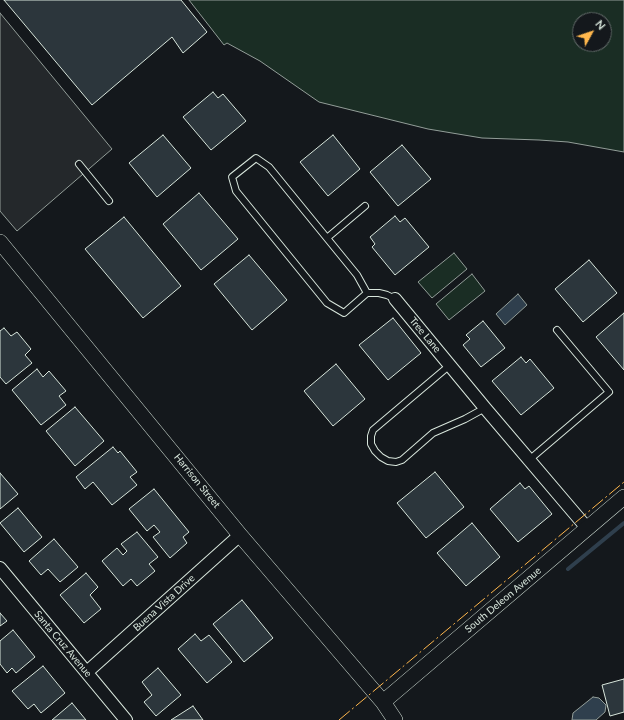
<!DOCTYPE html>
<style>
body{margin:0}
#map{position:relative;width:624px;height:720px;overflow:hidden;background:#14181c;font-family:Lato,sans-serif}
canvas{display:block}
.north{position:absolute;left:572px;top:12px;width:40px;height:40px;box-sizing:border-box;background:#14181c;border:1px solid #626a69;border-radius:50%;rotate:50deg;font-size:11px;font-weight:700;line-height:16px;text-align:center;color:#d8e6dc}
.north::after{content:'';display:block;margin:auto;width:14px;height:18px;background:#ffb74d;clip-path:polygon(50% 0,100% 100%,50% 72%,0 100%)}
</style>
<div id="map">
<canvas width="624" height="720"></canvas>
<div class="north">N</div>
</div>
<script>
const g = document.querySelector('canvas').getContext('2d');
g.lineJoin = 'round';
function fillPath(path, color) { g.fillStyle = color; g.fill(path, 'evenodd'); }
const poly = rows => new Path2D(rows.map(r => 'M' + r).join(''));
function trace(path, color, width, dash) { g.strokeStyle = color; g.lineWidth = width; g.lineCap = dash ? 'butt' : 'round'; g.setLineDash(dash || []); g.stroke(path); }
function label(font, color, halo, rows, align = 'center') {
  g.font = font + ' Lato,sans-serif'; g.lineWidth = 3; g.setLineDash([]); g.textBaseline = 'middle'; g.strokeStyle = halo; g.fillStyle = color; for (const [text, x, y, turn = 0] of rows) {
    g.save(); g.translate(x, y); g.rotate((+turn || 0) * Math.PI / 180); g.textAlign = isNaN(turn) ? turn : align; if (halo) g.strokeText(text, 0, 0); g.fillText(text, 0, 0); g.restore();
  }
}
const green = poly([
 [189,0,624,0,624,152,568,142,539,140,482,138,428,129,319,102,260,61,227,43,224,45,189,0],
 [580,20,604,20,604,44,580,44,580,20],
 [454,253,467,269,432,298,418,282,454,253],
 [472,274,485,291,449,320,436,304,472,274]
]);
const parking = poly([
 [0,13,112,149,17,231,0,211,0,13]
]);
const water = poly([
 [518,294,527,305,505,325,496,314,518,294],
 [593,697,599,698,606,705,605,712,596,720,572,720,573,713,593,697]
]);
const stream = poly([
 [568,569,624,523]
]);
const building = poly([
 [4,0,181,0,207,32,183,53,172,37,92,105,4,0],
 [213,92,218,98,223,94,246,121,211,150,183,117,213,92],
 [163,135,191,168,157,197,129,163,163,135],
 [333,135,360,169,328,196,300,162,333,135],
 [402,145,431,179,398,206,370,172,402,145],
 [199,193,238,239,201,270,163,224,199,193],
 [395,216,400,222,405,218,429,247,395,275,372,247,375,244,370,237,395,216],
 [124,217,181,286,143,318,85,249,124,217],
 [249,255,287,300,252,330,214,284,249,255],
 [589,260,617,293,583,322,555,289,589,260],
 [624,313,624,370,596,337,624,313],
 [393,318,421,353,388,380,359,345,393,318],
 [483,321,505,348,481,367,463,345,470,339,466,335,483,321],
 [4,328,11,336,17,332,31,349,25,355,32,363,6,384,0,377,0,331,4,328],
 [521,357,526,363,530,359,554,388,521,415,492,381,521,357],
 [336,364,365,399,333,426,304,391,336,364],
 [37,369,43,377,49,371,66,391,59,396,66,405,41,425,12,390,37,369],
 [75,407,104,441,75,466,46,431,75,407],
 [113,447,118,453,120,451,137,472,130,477,137,485,112,505,93,482,85,489,76,477,113,447],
 [435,472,464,507,426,538,397,503,435,472],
 [0,473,18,494,0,509,0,473],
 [520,483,525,489,529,486,552,514,518,542,490,509,520,483],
 [154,489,189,532,183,537,187,543,170,558,153,537,160,532,154,525,147,531,129,509,154,489],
 [18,508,42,537,24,552,0,523,18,508],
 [472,523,500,557,466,586,437,553,472,523],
 [137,532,158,557,149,564,155,571,137,586,131,579,123,586,102,561,117,548,123,555,127,551,121,544,137,532],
 [54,539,78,567,60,582,48,569,41,575,29,561,54,539],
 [86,573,98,587,90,595,101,609,84,623,60,595,86,573],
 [242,600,273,638,244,662,213,624,242,600],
 [0,613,7,621,0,626,0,613],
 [13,630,35,657,16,673,12,668,7,673,0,664,0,641,13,630],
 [195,634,201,641,209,635,232,662,207,683,178,649,195,634],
 [43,666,65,693,41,713,34,704,28,709,12,691,43,666],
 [158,668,181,695,156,716,144,702,152,695,142,682,158,668],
 [624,679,624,712,610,716,602,685,624,679],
 [72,703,86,720,52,720,72,703],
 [193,706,203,720,171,720,193,706]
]);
const service = poly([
 [79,164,109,201],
 [327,238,365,206],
 [367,293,344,313,327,303,236,191,232,177,256,158,269,167,357,275,367,293,379,293,387,295,395,299],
 [450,365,373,430,371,436,371,444,375,451,381,457,388,461,396,462,402,460,433,433,465,419,485,408],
 [529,460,609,392,557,330]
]);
const minor = poly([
 [395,299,485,408,587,528],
 [0,568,126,720],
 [87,672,240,535]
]);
const tertiary = poly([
 [0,242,240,535,383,702,395,720],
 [383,702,624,497]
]);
const power = poly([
 [339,720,624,482]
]);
const streetNames = [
 ["Tree Lane",425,335,50],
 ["Harrison Street",197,481,51],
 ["South Deleon Avenue",503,600,-40],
 ["Buena Vista Drive",164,603,-42],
 ["Santa Cruz Avenue",63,644,50]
];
fillPath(green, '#1a2d24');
trace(green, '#939e99', 1);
fillPath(parking, '#24282b');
trace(parking, '#939e99', 1);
fillPath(water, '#2f3f4d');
trace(water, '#939e99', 1);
trace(stream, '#2f3f4d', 4);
fillPath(building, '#2c363c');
trace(building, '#d8e6dc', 1);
trace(service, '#d8e6dc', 8);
trace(minor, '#d8e6dc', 14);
trace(tertiary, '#d8e6dc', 16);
trace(service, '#14181c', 6);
trace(minor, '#14181c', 12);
trace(tertiary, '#14181c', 15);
trace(power, '#ffb74d', 1, [14, 3, 2, 3]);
label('10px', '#d8e6dc', '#14181c', streetNames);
</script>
